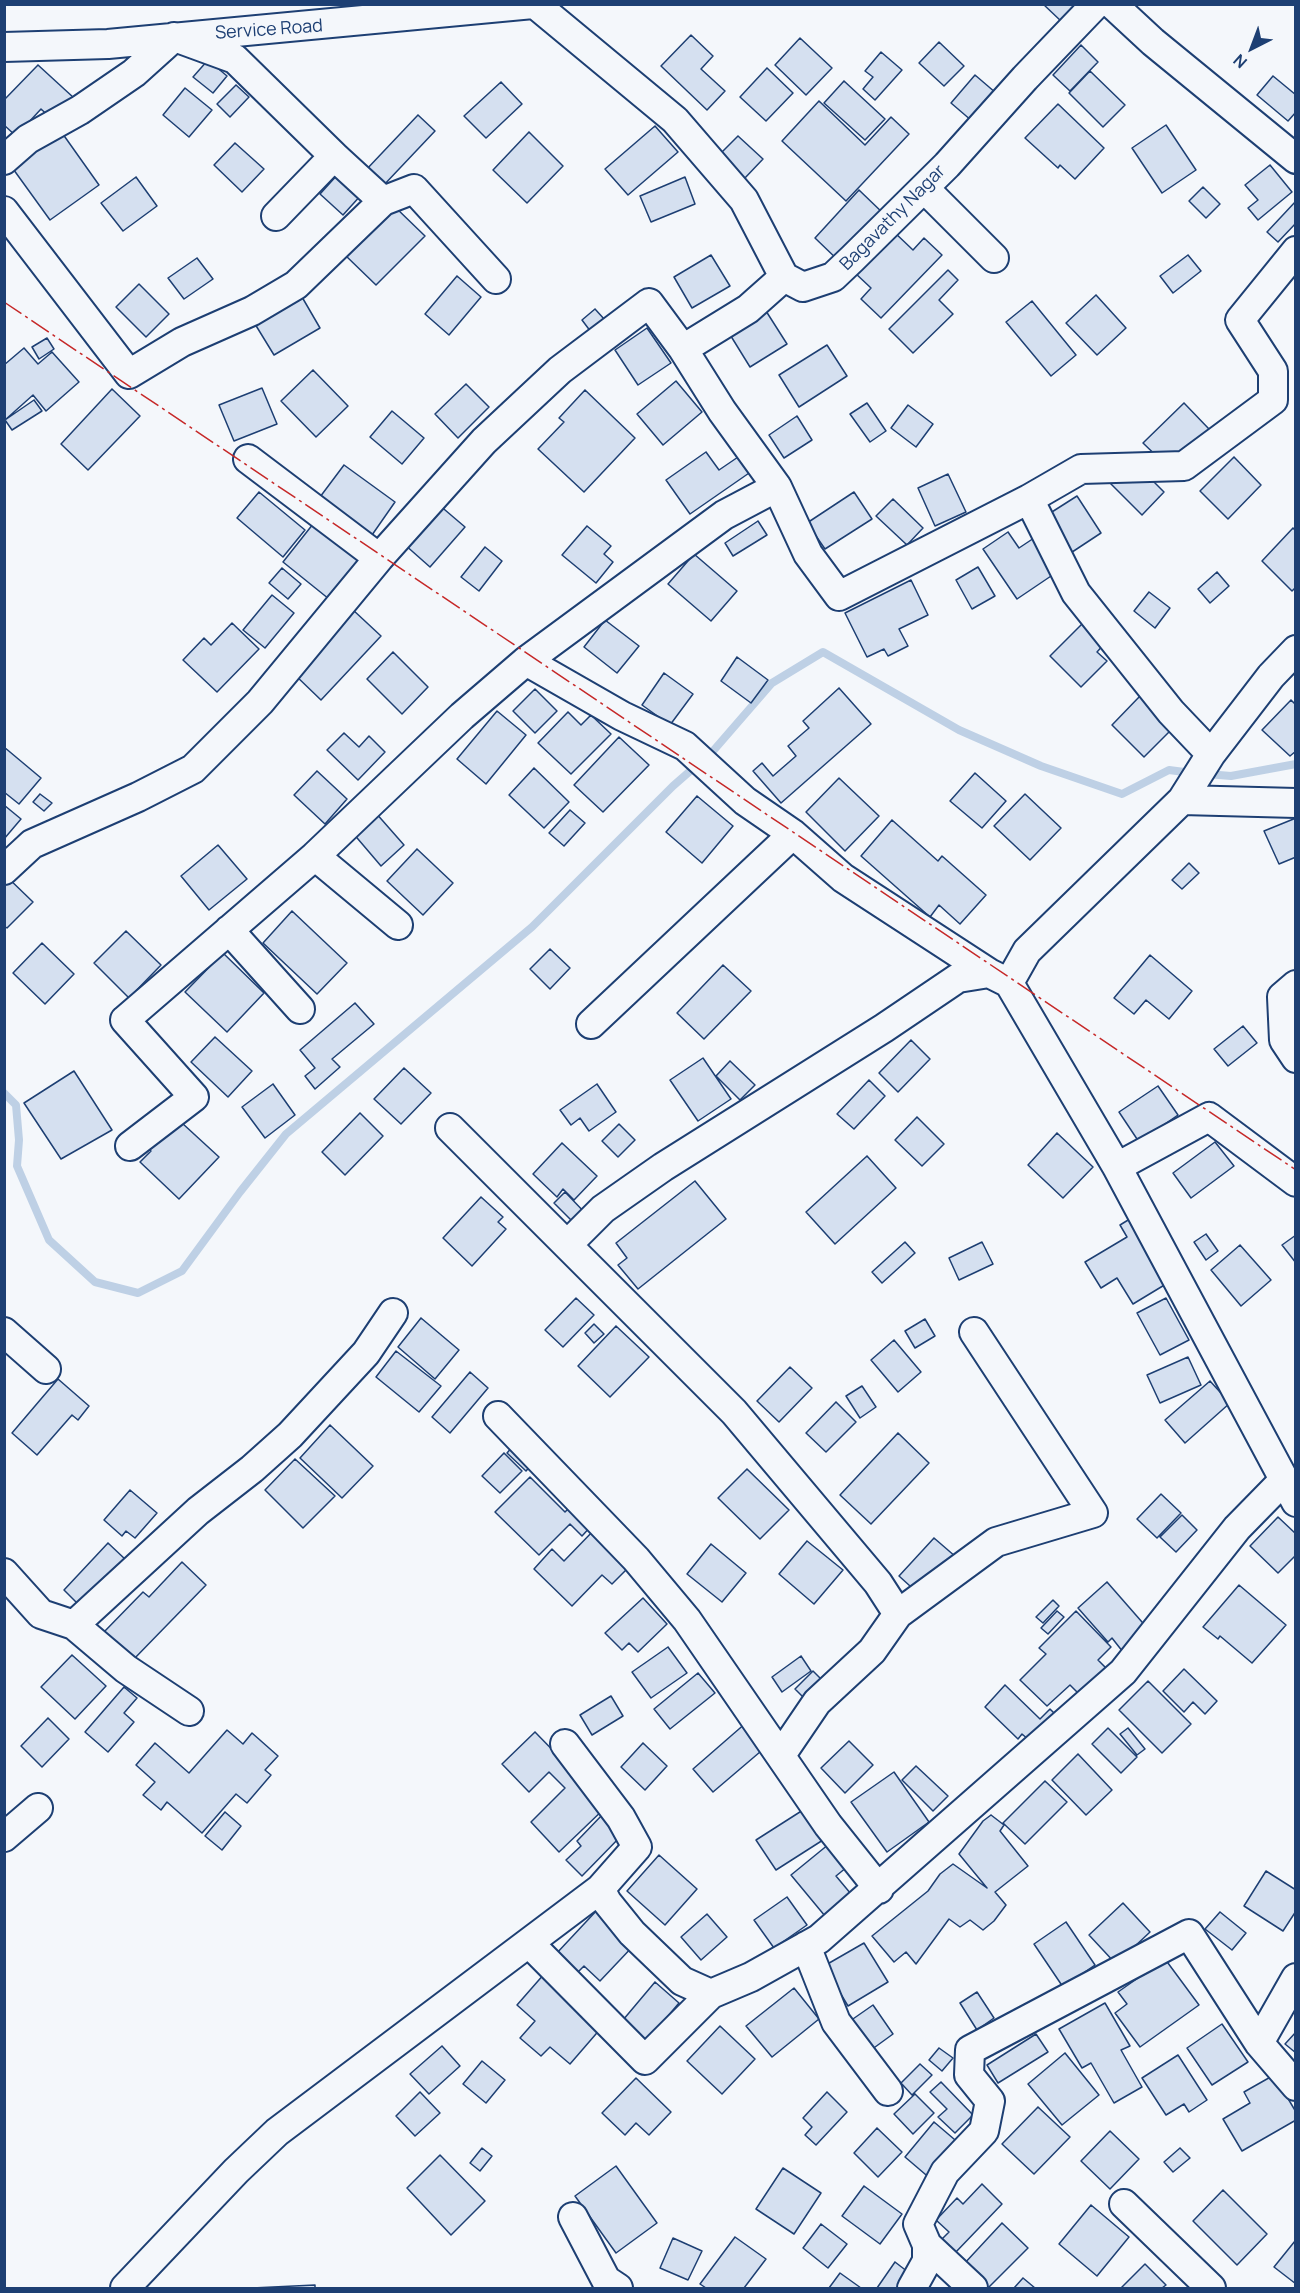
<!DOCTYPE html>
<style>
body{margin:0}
#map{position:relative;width:1300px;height:2293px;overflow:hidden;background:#f4f7fb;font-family:Manrope,sans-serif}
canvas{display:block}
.frame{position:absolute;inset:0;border:6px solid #1d3f73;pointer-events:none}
.north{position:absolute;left:1222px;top:18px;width:60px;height:60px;-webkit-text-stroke:4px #f4f7fb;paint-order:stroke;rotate:222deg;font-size:16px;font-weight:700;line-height:24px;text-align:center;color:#1d3f73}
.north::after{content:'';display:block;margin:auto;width:21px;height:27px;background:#1d3f73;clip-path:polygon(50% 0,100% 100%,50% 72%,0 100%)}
</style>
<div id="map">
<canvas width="1300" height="2293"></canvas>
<div class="frame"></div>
<div class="north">N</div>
</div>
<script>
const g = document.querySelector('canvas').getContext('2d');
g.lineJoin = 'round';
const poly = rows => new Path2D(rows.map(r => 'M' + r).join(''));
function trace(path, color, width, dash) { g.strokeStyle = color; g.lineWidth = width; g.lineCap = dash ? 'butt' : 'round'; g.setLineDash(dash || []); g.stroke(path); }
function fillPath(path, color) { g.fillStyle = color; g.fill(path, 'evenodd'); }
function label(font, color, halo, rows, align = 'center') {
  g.font = font + ' Manrope,sans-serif'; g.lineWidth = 4.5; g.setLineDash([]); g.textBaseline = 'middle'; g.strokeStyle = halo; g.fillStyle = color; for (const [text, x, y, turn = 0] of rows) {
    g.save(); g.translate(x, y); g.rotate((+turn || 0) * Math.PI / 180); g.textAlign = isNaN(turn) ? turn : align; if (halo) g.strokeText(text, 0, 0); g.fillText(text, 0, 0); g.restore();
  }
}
const stream = poly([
 [707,758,772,683,823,652,959,730,1041,766,1122,794,1169,770,1192,773],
 [1207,774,1231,776,1296,764],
 [4,1093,16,1105,19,1140,17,1166,49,1240,95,1282,138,1293,182,1271,240,1192,286,1134,532,927,673,786,697,765]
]);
const building = poly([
 [1043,4,1079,4,1062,22,1043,4],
 [691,35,713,56,701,69,725,91,707,110,661,66,691,35],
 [800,38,832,68,806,95,775,65,800,38],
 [939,42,964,66,944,86,919,63,939,42],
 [1081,45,1098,62,1070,91,1053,75,1081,45],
 [881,52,902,70,875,100,863,89,873,77,865,71,881,52],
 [208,60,227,76,213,93,193,77,208,60],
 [38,65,74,98,53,120,41,109,16,136,4,125,4,100,38,65],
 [767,68,793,93,766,121,740,97,767,68],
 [1090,71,1125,105,1103,127,1069,93,1090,71],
 [975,75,996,93,972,121,951,103,975,75],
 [1273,76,1296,95,1296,112,1288,121,1257,95,1273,76],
 [844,81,885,119,865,140,824,103,844,81],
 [501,82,522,104,486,138,464,116,501,82],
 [236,85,249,97,230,117,217,104,236,85],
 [185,88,212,110,189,137,163,115,185,88],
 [819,101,865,145,891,117,909,134,846,201,782,141,819,101],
 [1058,104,1104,148,1075,179,1060,165,1058,168,1025,138,1058,104],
 [418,115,435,131,382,187,365,171,418,115],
 [1166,125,1196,170,1162,193,1132,148,1166,125],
 [655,126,678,152,628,195,605,169,655,126],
 [60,130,99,185,50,220,11,166,60,130],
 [529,132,563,166,527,203,493,170,529,132],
 [738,136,763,159,744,179,719,155,738,136],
 [235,143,264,169,242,192,214,165,235,143],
 [1270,165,1292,192,1258,220,1248,208,1258,200,1245,185,1270,165],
 [339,173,362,194,343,215,320,194,339,173],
 [136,177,157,206,123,231,101,203,136,177],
 [685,177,695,204,651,222,640,196,685,177],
 [1203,187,1220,204,1206,218,1189,201,1203,187],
 [859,190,886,216,841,263,815,238,859,190],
 [1296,201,1296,223,1278,242,1267,232,1296,201],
 [394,206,425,236,376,285,345,255,394,206],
 [893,231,913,250,924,238,942,255,881,318,861,299,871,288,854,272,893,231],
 [711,255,730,286,692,308,674,277,711,255],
 [1188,255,1201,271,1173,293,1160,276,1188,255],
 [197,258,213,279,184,299,168,278,197,258],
 [948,270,958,280,939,300,953,314,913,353,889,329,948,270],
 [457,276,481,297,449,335,425,314,457,276],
 [139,284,169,314,146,337,116,307,139,284],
 [1096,295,1126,328,1097,355,1066,323,1096,295],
 [302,297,320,328,274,355,255,324,302,297],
 [1032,301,1076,355,1051,376,1006,322,1032,301],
 [595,309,605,320,591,332,582,320,595,309],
 [766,311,787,344,750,367,729,333,766,311],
 [647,328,671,363,638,385,615,350,647,328],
 [47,338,54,349,39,359,32,347,47,338],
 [827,345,847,376,799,407,779,375,827,345],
 [24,348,38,364,52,352,79,382,46,411,33,395,5,420,4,365,24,348],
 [313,370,348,406,316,437,281,401,313,370],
 [676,381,702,412,663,445,637,414,676,381],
 [466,384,489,407,458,438,435,414,466,384],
 [262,388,277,424,234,441,219,405,262,388],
 [112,389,140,416,88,470,61,444,112,389],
 [585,390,635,438,584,492,538,449,564,422,559,418,585,390],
 [34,400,42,411,12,430,5,420,34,400],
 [867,403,886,431,870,442,850,414,867,403],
 [1184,403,1209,429,1169,468,1143,443,1184,403],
 [908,405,933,424,916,447,891,428,908,405],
 [392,411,424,438,402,464,370,437,392,411],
 [797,416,812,440,784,458,769,435,797,416],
 [706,452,719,470,741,455,752,471,690,514,666,480,706,452],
 [1234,457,1261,485,1228,519,1200,491,1234,457],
 [1130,458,1164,492,1142,515,1108,481,1130,458],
 [344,465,395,502,372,535,320,497,344,465],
 [948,474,966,512,935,526,918,488,948,474],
 [259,492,305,530,283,557,237,518,259,492],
 [854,492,872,519,825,549,807,523,854,492],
 [1077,496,1101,533,1057,562,1033,524,1077,496],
 [893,499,923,528,907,545,876,516,893,499],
 [438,504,465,527,430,567,404,544,438,504],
 [317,519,363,556,329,599,283,562,317,519],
 [758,521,767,535,733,556,725,543,758,521],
 [587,526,611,546,604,554,613,562,596,583,562,555,587,526],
 [1293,528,1296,531,1296,587,1292,591,1262,561,1293,528],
 [1008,532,1019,548,1034,538,1057,572,1017,599,983,549,1008,532],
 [485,547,502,561,479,591,461,577,485,547],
 [694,554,737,591,711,621,668,584,694,554],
 [978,567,995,596,972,609,956,580,978,567],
 [282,568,301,584,288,599,269,583,282,568],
 [1217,572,1229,586,1210,603,1198,589,1217,572],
 [911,580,928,615,899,629,908,646,888,656,884,649,867,657,845,613,911,580],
 [1149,592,1170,608,1155,628,1134,611,1149,592],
 [272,595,294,613,265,648,243,630,272,595],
 [352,609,381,636,321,700,293,673,352,609],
 [605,620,639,646,617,673,584,647,605,620],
 [1085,621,1106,642,1097,652,1107,661,1081,687,1050,656,1085,621],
 [232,623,259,649,217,692,183,660,204,638,211,645,232,623],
 [393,652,428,687,402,714,367,679,393,652],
 [737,657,768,680,751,703,721,681,737,657],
 [664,673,693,694,670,725,642,705,664,673],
 [839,688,871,724,781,803,753,771,762,763,773,776,796,756,788,746,809,728,803,721,839,688],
 [535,689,557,711,535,733,513,711,535,689],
 [1140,696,1172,729,1144,757,1112,725,1140,696],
 [1291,700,1296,705,1296,751,1290,756,1262,730,1291,700],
 [497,711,526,735,486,784,457,759,497,711],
 [568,712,581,725,591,715,611,734,571,774,538,743,568,712],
 [344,733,359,747,369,736,385,752,358,780,327,750,344,733],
 [619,737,649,765,603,812,574,785,619,737],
 [4,747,41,778,19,804,4,792,4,747],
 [534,768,569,802,544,828,509,795,534,768],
 [317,771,347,799,325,824,294,795,317,771],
 [975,773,1006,801,982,828,950,801,975,773],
 [839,778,879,816,845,851,806,812,839,778],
 [40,794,52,803,44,811,33,802,40,794],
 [1025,794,1061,828,1030,860,994,826,1025,794],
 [697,796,733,826,702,863,666,832,697,796],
 [4,805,21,819,4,839,4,805],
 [570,810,585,823,564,846,549,833,570,810],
 [375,812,404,845,381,866,352,832,375,812],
 [1296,818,1296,857,1279,864,1264,831,1296,818],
 [892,820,938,861,942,856,986,895,960,924,939,905,930,917,861,856,892,820],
 [218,845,247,879,209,910,181,876,218,845],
 [417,849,453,883,423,915,387,881,417,849],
 [1189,863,1199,873,1182,889,1172,880,1189,863],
 [4,874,33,902,7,928,4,926,4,874],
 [292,911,347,963,317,994,263,943,292,911],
 [126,931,161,965,129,998,94,963,126,931],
 [42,943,74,974,45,1004,13,973,42,943],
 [550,949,570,968,550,989,530,969,550,949],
 [223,953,264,993,227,1032,185,992,223,953],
 [1150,955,1192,991,1169,1019,1146,1000,1134,1014,1114,998,1150,955],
 [723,965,751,991,704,1039,677,1013,723,965],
 [355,1003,374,1024,332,1059,340,1067,315,1089,305,1076,315,1068,300,1050,355,1003],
 [1243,1026,1257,1043,1228,1066,1214,1049,1243,1026],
 [215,1037,252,1071,228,1097,191,1062,215,1037],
 [911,1040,930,1059,898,1092,879,1073,911,1040],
 [703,1058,731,1099,698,1121,670,1080,703,1058],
 [730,1061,755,1085,740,1100,716,1076,730,1061],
 [404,1068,431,1093,401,1124,374,1099,404,1068],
 [74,1071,112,1130,61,1159,24,1103,74,1071],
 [869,1080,885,1096,854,1129,837,1114,869,1080],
 [273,1084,295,1115,265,1138,242,1107,273,1084],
 [597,1084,616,1112,589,1131,580,1118,571,1125,560,1110,597,1084],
 [1158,1086,1178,1115,1139,1142,1119,1112,1158,1086],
 [170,1112,219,1157,179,1199,140,1162,151,1151,142,1143,170,1112],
 [360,1113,383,1136,345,1175,322,1152,360,1113],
 [917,1117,944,1144,922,1166,895,1140,917,1117],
 [619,1124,635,1140,618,1157,602,1141,619,1124],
 [1057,1133,1093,1167,1063,1198,1028,1165,1057,1133],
 [1215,1142,1234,1166,1191,1198,1173,1173,1215,1142],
 [562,1143,597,1176,574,1200,563,1189,557,1197,533,1174,562,1143],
 [867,1156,896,1188,835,1244,806,1212,867,1156],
 [695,1181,726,1219,638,1289,618,1265,627,1258,616,1243,695,1181],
 [565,1192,589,1217,579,1228,554,1203,565,1192],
 [481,1197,503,1217,498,1222,506,1229,472,1266,443,1238,481,1197],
 [1133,1217,1171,1281,1133,1304,1117,1278,1101,1288,1085,1262,1127,1237,1120,1225,1133,1217],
 [1206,1234,1218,1251,1206,1260,1194,1242,1206,1234],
 [1296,1235,1296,1263,1282,1245,1296,1235],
 [905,1242,915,1253,882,1283,872,1272,905,1242],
 [982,1242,993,1264,959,1280,949,1258,982,1242],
 [1240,1245,1271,1280,1241,1306,1211,1270,1240,1245],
 [576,1298,594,1315,563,1347,545,1330,576,1298],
 [1166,1298,1189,1340,1160,1355,1137,1313,1166,1298],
 [421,1318,459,1350,435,1379,398,1347,421,1318],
 [925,1319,935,1336,915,1348,905,1331,925,1319],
 [594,1324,604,1334,594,1343,585,1333,594,1324],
 [616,1326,649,1357,610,1397,578,1366,616,1326],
 [894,1340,921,1372,898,1392,871,1360,894,1340],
 [396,1351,441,1386,419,1412,376,1377,396,1351],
 [1188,1357,1201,1385,1160,1403,1147,1375,1188,1357],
 [790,1367,812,1388,779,1422,757,1401,790,1367],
 [470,1372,488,1388,450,1433,432,1417,470,1372],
 [58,1379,89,1406,78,1420,72,1415,37,1455,12,1433,58,1379],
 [1210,1381,1230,1403,1185,1443,1165,1420,1210,1381],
 [862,1386,876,1407,860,1418,846,1396,862,1386],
 [836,1402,856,1422,826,1452,806,1433,836,1402],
 [330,1425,373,1466,342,1498,300,1458,330,1425],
 [898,1433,929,1463,871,1524,840,1495,898,1433],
 [514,1445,533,1463,526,1471,507,1453,514,1445],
 [504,1453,522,1471,500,1493,482,1476,504,1453],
 [295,1459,335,1496,303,1528,265,1490,295,1459],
 [747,1469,789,1510,760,1539,718,1498,747,1469],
 [530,1477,565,1512,573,1504,593,1524,582,1536,570,1524,539,1555,495,1512,530,1477],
 [130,1490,157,1513,135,1538,126,1531,122,1536,104,1520,130,1490],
 [1161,1494,1181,1513,1157,1538,1137,1519,1161,1494],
 [1182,1515,1197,1530,1176,1552,1160,1537,1182,1515],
 [1278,1517,1296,1534,1296,1555,1278,1573,1250,1546,1278,1517],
 [596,1528,633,1563,612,1584,602,1575,572,1606,534,1569,552,1549,564,1561,596,1528],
 [934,1538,956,1557,921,1596,899,1576,934,1538],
 [807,1541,843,1570,814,1604,779,1574,807,1541],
 [108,1543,126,1560,81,1607,64,1590,108,1543],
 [711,1544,746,1573,722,1602,687,1574,711,1544],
 [182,1562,206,1585,132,1661,103,1633,143,1592,149,1597,182,1562],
 [1107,1582,1149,1630,1123,1652,1112,1638,1108,1642,1078,1608,1107,1582],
 [1239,1585,1286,1625,1252,1663,1220,1636,1218,1639,1203,1627,1239,1585],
 [643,1598,667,1624,638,1652,629,1643,622,1650,605,1633,643,1598],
 [1053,1600,1059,1606,1043,1623,1036,1617,1053,1600],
 [1057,1611,1064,1617,1048,1634,1041,1628,1057,1611],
 [1076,1611,1111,1647,1098,1660,1108,1670,1081,1696,1070,1685,1047,1706,1020,1680,1046,1654,1039,1648,1076,1611],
 [668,1647,687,1673,651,1698,632,1672,668,1647],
 [72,1655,106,1686,75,1719,41,1687,72,1655],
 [801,1656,811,1671,782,1692,772,1677,801,1656],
 [1184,1669,1217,1701,1205,1714,1193,1702,1184,1712,1163,1691,1184,1669],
 [813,1671,830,1688,812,1706,795,1689,813,1671],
 [698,1673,715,1693,670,1729,654,1709,698,1673],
 [1148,1681,1191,1724,1162,1753,1119,1710,1148,1681],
 [1005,1685,1040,1719,1050,1709,1062,1721,1037,1747,1022,1734,1018,1739,985,1707,1005,1685],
 [124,1687,137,1698,124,1713,134,1722,108,1752,85,1732,124,1687],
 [611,1696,623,1716,592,1735,580,1715,611,1696],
 [48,1718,69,1739,42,1767,21,1746,48,1718],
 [747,1722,767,1746,713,1792,693,1769,747,1722],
 [1108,1728,1137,1757,1121,1773,1092,1744,1108,1728],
 [1128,1728,1145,1749,1137,1755,1120,1734,1128,1728],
 [227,1730,243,1744,252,1733,278,1756,265,1770,271,1775,247,1803,236,1794,202,1833,167,1802,161,1810,143,1795,155,1782,136,1765,155,1743,189,1773,227,1730],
 [535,1732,607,1806,559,1852,531,1822,565,1788,549,1772,529,1792,502,1764,535,1732],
 [849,1741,873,1765,845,1793,821,1768,849,1741],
 [643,1743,667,1766,645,1790,621,1767,643,1743],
 [1078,1754,1112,1790,1086,1815,1052,1780,1078,1754],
 [916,1766,948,1796,933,1811,902,1780,916,1766],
 [894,1772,929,1822,887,1852,851,1802,894,1772],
 [1045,1781,1067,1802,1025,1844,1003,1823,1045,1781],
 [803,1810,823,1840,776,1870,756,1840,803,1810],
 [225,1812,241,1826,222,1850,205,1836,225,1812],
 [603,1814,623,1834,582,1876,566,1860,581,1846,577,1841,603,1814],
 [991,1815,1004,1825,1000,1831,1028,1866,995,1892,1006,1905,994,1921,983,1930,970,1920,960,1927,949,1919,916,1964,906,1952,894,1962,872,1936,928,1891,940,1874,953,1864,987,1888,959,1854,983,1821,991,1815],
 [829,1844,847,1867,836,1876,851,1894,825,1916,791,1875,829,1844],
 [659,1855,697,1889,665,1925,627,1891,659,1855],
 [1266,1871,1296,1890,1296,1911,1283,1931,1244,1906,1266,1871],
 [787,1897,807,1925,774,1948,754,1920,787,1897],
 [1123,1903,1150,1932,1116,1964,1089,1935,1123,1903],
 [599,1908,636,1943,600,1981,584,1966,576,1974,555,1955,599,1908],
 [1220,1912,1246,1933,1232,1950,1205,1929,1220,1912],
 [707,1914,727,1937,701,1960,681,1937,707,1914],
 [1066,1922,1095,1965,1063,1987,1034,1944,1066,1922],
 [864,1943,888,1982,848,2006,824,1966,864,1943],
 [1165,1959,1199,2005,1140,2047,1115,2013,1127,2004,1118,1992,1165,1959],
 [545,1973,602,2027,570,2064,550,2047,541,2056,520,2038,535,2021,517,2005,545,1973],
 [655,1982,679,2003,647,2041,623,2020,655,1982],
 [794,1988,819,2019,772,2057,746,2026,794,1988],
 [977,1992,994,2018,977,2030,960,2003,977,1992],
 [1105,2003,1130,2046,1121,2050,1142,2087,1114,2103,1091,2063,1082,2068,1059,2029,1105,2003],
 [873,2005,893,2034,871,2050,850,2021,873,2005],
 [1222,2024,1248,2062,1212,2085,1187,2048,1222,2024],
 [720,2026,755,2059,722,2094,687,2061,720,2026],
 [1296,2032,1296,2053,1285,2044,1296,2032],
 [1036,2034,1048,2052,998,2083,987,2065,1036,2034],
 [442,2046,460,2066,429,2094,410,2074,442,2046],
 [939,2048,953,2058,942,2071,929,2060,939,2048],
 [1065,2053,1099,2095,1062,2125,1028,2084,1065,2053],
 [1178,2055,1207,2100,1189,2112,1184,2104,1166,2115,1142,2078,1178,2055],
 [482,2061,505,2080,486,2103,463,2084,482,2061],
 [920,2064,932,2075,912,2095,901,2083,920,2064],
 [1274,2075,1296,2112,1296,2120,1242,2151,1223,2119,1250,2103,1244,2092,1274,2075],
 [636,2078,671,2112,649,2135,636,2123,625,2135,602,2113,636,2078],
 [941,2082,973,2115,955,2133,938,2117,947,2109,930,2092,941,2082],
 [420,2092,440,2113,415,2136,396,2116,420,2092],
 [827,2092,847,2112,816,2145,805,2135,812,2127,803,2118,827,2092],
 [915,2094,934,2113,913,2134,894,2114,915,2094],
 [1038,2107,1070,2137,1034,2174,1002,2144,1038,2107],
 [934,2122,961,2145,932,2180,905,2157,934,2122],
 [877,2128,902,2152,878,2177,854,2153,877,2128],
 [1110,2131,1139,2159,1110,2189,1081,2161,1110,2131],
 [482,2148,492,2156,480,2171,470,2163,482,2148],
 [1180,2148,1190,2158,1173,2172,1164,2162,1180,2148],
 [440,2155,485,2201,451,2235,407,2188,440,2155],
 [616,2166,657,2223,616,2253,575,2196,616,2166],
 [783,2168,821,2193,794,2234,756,2209,783,2168],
 [982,2184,1002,2204,954,2254,940,2241,949,2232,936,2220,957,2198,963,2204,982,2184],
 [864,2186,902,2214,880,2244,842,2216,864,2186],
 [1223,2190,1267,2234,1237,2265,1193,2221,1223,2190],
 [1091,2205,1129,2237,1097,2276,1059,2244,1091,2205],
 [1002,2223,1028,2248,988,2288,963,2265,1002,2223],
 [821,2224,847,2244,828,2268,803,2248,821,2224],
 [735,2237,766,2259,744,2288,706,2288,700,2284,735,2237],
 [673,2238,702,2251,688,2280,660,2268,673,2238],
 [1295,2241,1296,2241,1296,2284,1274,2267,1295,2241],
 [895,2262,908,2272,897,2288,877,2288,895,2262],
 [1145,2264,1166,2285,1162,2288,1121,2288,1145,2264],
 [840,2273,861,2288,829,2288,840,2273],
 [1023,2278,1035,2288,1014,2288,1023,2278],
 [315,2285,315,2288,252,2288,315,2285]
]);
const minor = poly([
 [535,4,675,120,744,200,784,277,803,287,833,277,852,259,947,165,1025,78,1096,4],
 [1112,4,1153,42,1296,159],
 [183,40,235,59,334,156,276,216],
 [4,47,108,44,533,4],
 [334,156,383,201],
 [4,160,28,139,80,110,134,73,174,37],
 [924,188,994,258],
 [4,211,129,374,182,342,252,311,296,285,383,201,414,189,496,279],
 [683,349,722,411,777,487],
 [248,459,379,558],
 [1296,650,1271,676,1211,754,1182,800,1027,951,1009,983,1117,1167,1296,1502],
 [526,661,724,515,777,487,808,554,839,596,1029,499],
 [1211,754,1171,712,1076,593,1029,499,1081,469,1184,466,1273,400,1273,371,1240,320,1296,251],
 [1182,800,1296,803],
 [315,856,398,925],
 [4,870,32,844,138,797,193,769,260,702,379,558,484,441,560,370,649,303,683,349,748,309,784,277],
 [229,930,300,1009],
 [1296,985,1282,997,1284,1040,1296,1058],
 [591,1024,793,834],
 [450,1128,567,1245],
 [130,1146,194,1097,125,1020,315,856,462,716,526,661,622,716,685,746,745,801,793,834,843,878,989,973],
 [1117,1167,1209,1117,1296,1182],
 [4,1332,46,1369],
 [498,1416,636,1559,687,1620,828,1825,879,1889],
 [4,1573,41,1614,74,1625,126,1669,189,1711],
 [898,1614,996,1542,1093,1513,974,1332],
 [74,1625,198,1511,252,1469,290,1435,366,1353,393,1313],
 [565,1744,621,1818,637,1847,600,1889,607,1902,632,1933,682,1981,711,1994,751,1977,819,1939,1123,1672,1237,1528,1283,1481],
 [781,1755,817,1702,872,1651,898,1614,878,1583,734,1412,567,1245,603,1209,663,1167,884,1028,958,978,989,973,1009,983],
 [4,1837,38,1808],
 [529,1943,645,2060,711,1994],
 [806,1946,836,2022,888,2091],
 [1259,2043,1296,1978],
 [1124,2204,1211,2288],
 [573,2217,606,2280,618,2288],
 [125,2288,236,2171,277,2132,600,1889],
 [912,2288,927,2261,927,2245],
 [973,2288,927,2245,918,2224,945,2172,984,2131,990,2101,969,2075,970,2050,1189,1934,1259,2043,1296,2086]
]);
const power = poly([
 [4,302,1296,1170]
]);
const streetNames = [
 ["Service Road",269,30,-4],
 ["Bagavathy Nagar",893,218,-45]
];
trace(stream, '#bed0e5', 8);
fillPath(building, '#d5e0f0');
trace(building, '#1d3f73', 1.5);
trace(minor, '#1d3f73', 32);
trace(minor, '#f4f7fb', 28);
trace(power, '#c62828', 1.5, [21, 4.5, 3, 4.5]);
label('18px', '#1d3f73', '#f4f7fb', streetNames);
</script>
